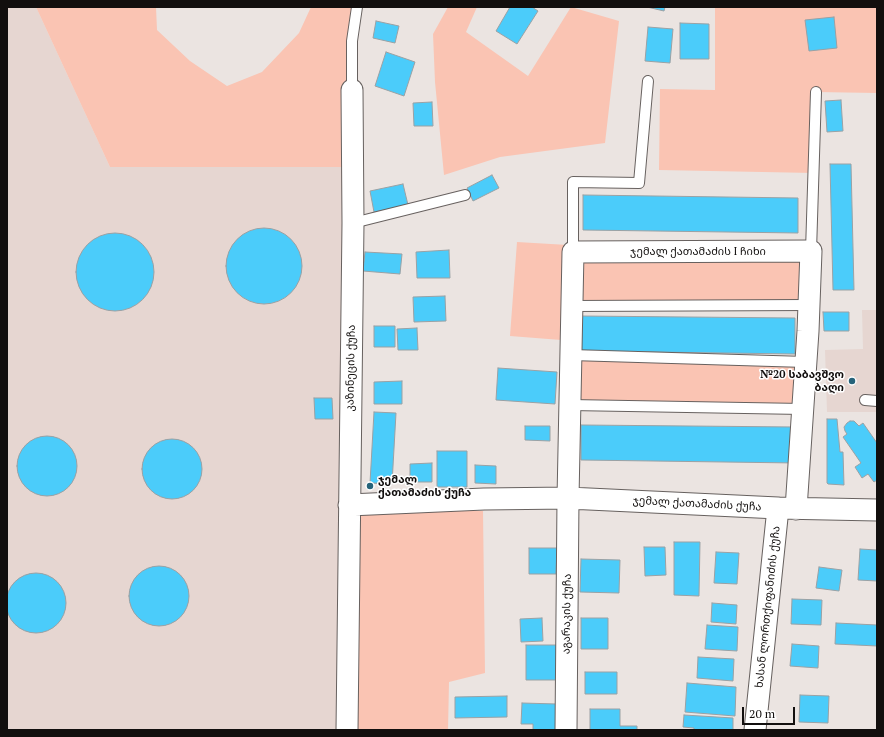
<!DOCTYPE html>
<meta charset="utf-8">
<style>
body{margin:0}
#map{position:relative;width:884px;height:737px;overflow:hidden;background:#ebe4e1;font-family:"PT Serif",serif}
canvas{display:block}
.frame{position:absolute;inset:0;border:8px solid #120f0e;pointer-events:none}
.scale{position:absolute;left:742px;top:707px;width:53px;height:18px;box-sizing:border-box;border:2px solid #120f0e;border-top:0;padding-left:5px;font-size:12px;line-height:14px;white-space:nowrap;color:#120f0e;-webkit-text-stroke:3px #fff;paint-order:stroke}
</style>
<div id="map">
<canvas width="884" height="737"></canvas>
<div class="frame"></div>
<div class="scale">20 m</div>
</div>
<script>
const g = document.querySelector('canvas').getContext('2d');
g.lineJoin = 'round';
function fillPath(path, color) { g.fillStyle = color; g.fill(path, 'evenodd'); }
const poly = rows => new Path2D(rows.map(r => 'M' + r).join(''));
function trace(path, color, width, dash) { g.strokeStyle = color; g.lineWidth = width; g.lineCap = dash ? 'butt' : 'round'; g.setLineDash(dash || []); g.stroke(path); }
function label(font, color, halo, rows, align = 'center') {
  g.font = font + ' "PT Serif","Noto Sans Georgian",serif'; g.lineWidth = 3; g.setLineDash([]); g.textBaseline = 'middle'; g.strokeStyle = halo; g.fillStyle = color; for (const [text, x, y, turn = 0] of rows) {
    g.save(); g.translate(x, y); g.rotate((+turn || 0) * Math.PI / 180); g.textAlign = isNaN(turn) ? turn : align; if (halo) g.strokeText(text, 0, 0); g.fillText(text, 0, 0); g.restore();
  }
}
const built = poly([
 [7,7,36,7,110,167,353,167,347,730,7,730],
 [862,310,877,310,877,412,827,412,825,350,863,349]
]);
const green = poly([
 [36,7,156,7,157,30,190,61,227,86,262,72,299,33,311,7,357,7,353,167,110,167],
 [448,7,477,7,466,32,528,76,571,7,619,21,605,143,500,157,444,175,435,82,433,34],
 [715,7,877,7,877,93,816,92,814,173,659,170,660,89,715,90],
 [517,242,568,245,561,340,510,336],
 [811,251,808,306,572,306,573,252],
 [571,355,806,362,803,409,570,405],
 [358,511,483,511,485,673,449,682,448,730,352,730]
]);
const building = poly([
 [510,7,532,7,538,11,517,44,496,31,510,7],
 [647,7,665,7,664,11,647,7],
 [834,17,837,48,809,51,805,20,834,17],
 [376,21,399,26,395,43,373,38,376,21],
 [680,23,709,24,709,59,680,59,680,23],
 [648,27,673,29,670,63,645,61,648,27],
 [386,52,415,62,404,96,375,86,386,52],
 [841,100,843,131,827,132,825,101,841,100],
 [432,102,433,126,414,126,413,103,432,102],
 [830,164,851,164,854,290,833,290,830,164],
 [492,175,499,188,473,201,467,188,492,175],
 [403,184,408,205,374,212,370,191,403,184],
 [583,195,798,198,798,233,583,230,583,195],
 '226 266a38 38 0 1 1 76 0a38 38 0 1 1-76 0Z',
 '76 272a39 39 0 1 1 78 0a39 39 0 1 1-78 0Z',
 [449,250,450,278,417,278,416,252,449,250],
 [365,252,402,254,400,274,363,271,365,252],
 [445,296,446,321,414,322,413,297,445,296],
 [823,312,849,312,849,331,824,331,823,312],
 [580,316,795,318,795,354,580,351,580,316],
 [374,326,395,326,395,347,374,347,374,326],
 [417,328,418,350,398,350,397,329,417,328],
 [498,368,557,372,555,404,496,400,498,368],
 [402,381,402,404,374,404,374,382,402,381],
 [314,398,332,398,333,419,315,419,314,398],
 [374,412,396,413,392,484,370,483,374,412],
 [827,419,837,419,840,452,843,452,844,485,828,484,827,483,827,419],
 [850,421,854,421,859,426,863,423,877,443,877,480,874,482,868,474,862,478,855,467,861,463,843,437,847,434,845,431,844,427,847,423,850,421],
 [581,425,796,427,796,463,581,460,581,425],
 [525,426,550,426,550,441,525,440,525,426],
 '17 466a30 30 0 1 1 60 0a30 30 0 1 1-60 0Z',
 '142 469a30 30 0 1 1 60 0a30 30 0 1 1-60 0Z',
 [437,451,467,451,467,487,437,487,437,451],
 [432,463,432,482,410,482,410,464,432,463],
 [475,465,496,466,496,484,475,483,475,465],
 [674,542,700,542,699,596,674,595,674,542],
 [644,547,665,547,666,575,645,576,644,547],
 [529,548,557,548,556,574,529,574,529,548],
 [860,549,877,550,877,581,858,580,860,549],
 [716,552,739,553,737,584,714,583,716,552],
 [581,559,620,560,619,593,580,592,581,559],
 '129 596a30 30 0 1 1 60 0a30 30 0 1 1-60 0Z',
 [819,567,842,570,839,591,816,588,819,567],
 '6 603a30 30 0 1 1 60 0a30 30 0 1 1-60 0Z',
 [792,599,822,600,821,625,791,624,792,599],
 [712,603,737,605,736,624,711,622,712,603],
 [542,618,543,641,521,642,520,619,542,618],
 [581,618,608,618,608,649,581,649,581,618],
 [836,623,877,625,877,646,835,644,836,623],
 [707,625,738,627,737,651,705,649,707,625],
 [792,644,819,646,818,668,790,666,792,644],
 [526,645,557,645,557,680,526,680,526,645],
 [698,657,734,659,733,681,697,678,698,657],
 [585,672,617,672,617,694,585,694,585,672],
 [687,683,736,687,735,716,685,712,687,683],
 [800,695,829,696,828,723,799,722,800,695],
 [507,696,507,717,455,718,455,697,507,696],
 [522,703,557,704,556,730,533,730,533,724,521,724,522,703],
 [590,709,620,709,620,726,637,726,637,730,590,730,590,709],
 [684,715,733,718,733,730,694,730,694,728,683,727,684,715]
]);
const lane = poly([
 [352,90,352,41,357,7],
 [353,223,465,195],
 [811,251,816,92],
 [573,252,573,182,639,183,648,81],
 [572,306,809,305],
 [571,355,806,362],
 [865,400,877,401],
 [570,405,803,409]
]);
const street = poly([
 [349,505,484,499,568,498,778,508,877,510],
 [347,730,353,223,352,90],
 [566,730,568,498,573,252,811,251,808,331,796,509],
 [755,730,778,508]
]);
const markers = [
 [852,381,4,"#26637a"],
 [370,486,4,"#26637a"]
];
const streetNames = [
 ["ჯემალ ქათამაძის I ჩიხი",698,252],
 ["კაზინეცის ქუჩა",351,368,-89],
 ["ჯემალ ქათამაძის ქუჩა",697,504,3],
 ["ხასან ლორთქიფანიძის ქუჩა",768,607,-84],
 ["აგარაკის ქუჩა",567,614,-89]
];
const poiNames = [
 ["№20 საბავშვო",844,375],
 ["ბაღი",844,388],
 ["ჯემალ",378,480,"left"],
 ["ქათამაძის ქუჩა",378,493,"left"]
];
fillPath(built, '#e6d6d1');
fillPath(green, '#fac4b3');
fillPath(building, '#4bccfa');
trace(building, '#9aa1a4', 1);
trace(lane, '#67615f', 12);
trace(street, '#67615f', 23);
trace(lane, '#fff', 10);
trace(street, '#fff', 21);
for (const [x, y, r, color] of markers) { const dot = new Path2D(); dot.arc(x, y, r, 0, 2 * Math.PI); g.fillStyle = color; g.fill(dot); trace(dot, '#fff', 1.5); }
label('11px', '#120f0e', '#fff', streetNames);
label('bold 11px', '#120f0e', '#fff', poiNames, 'right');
</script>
